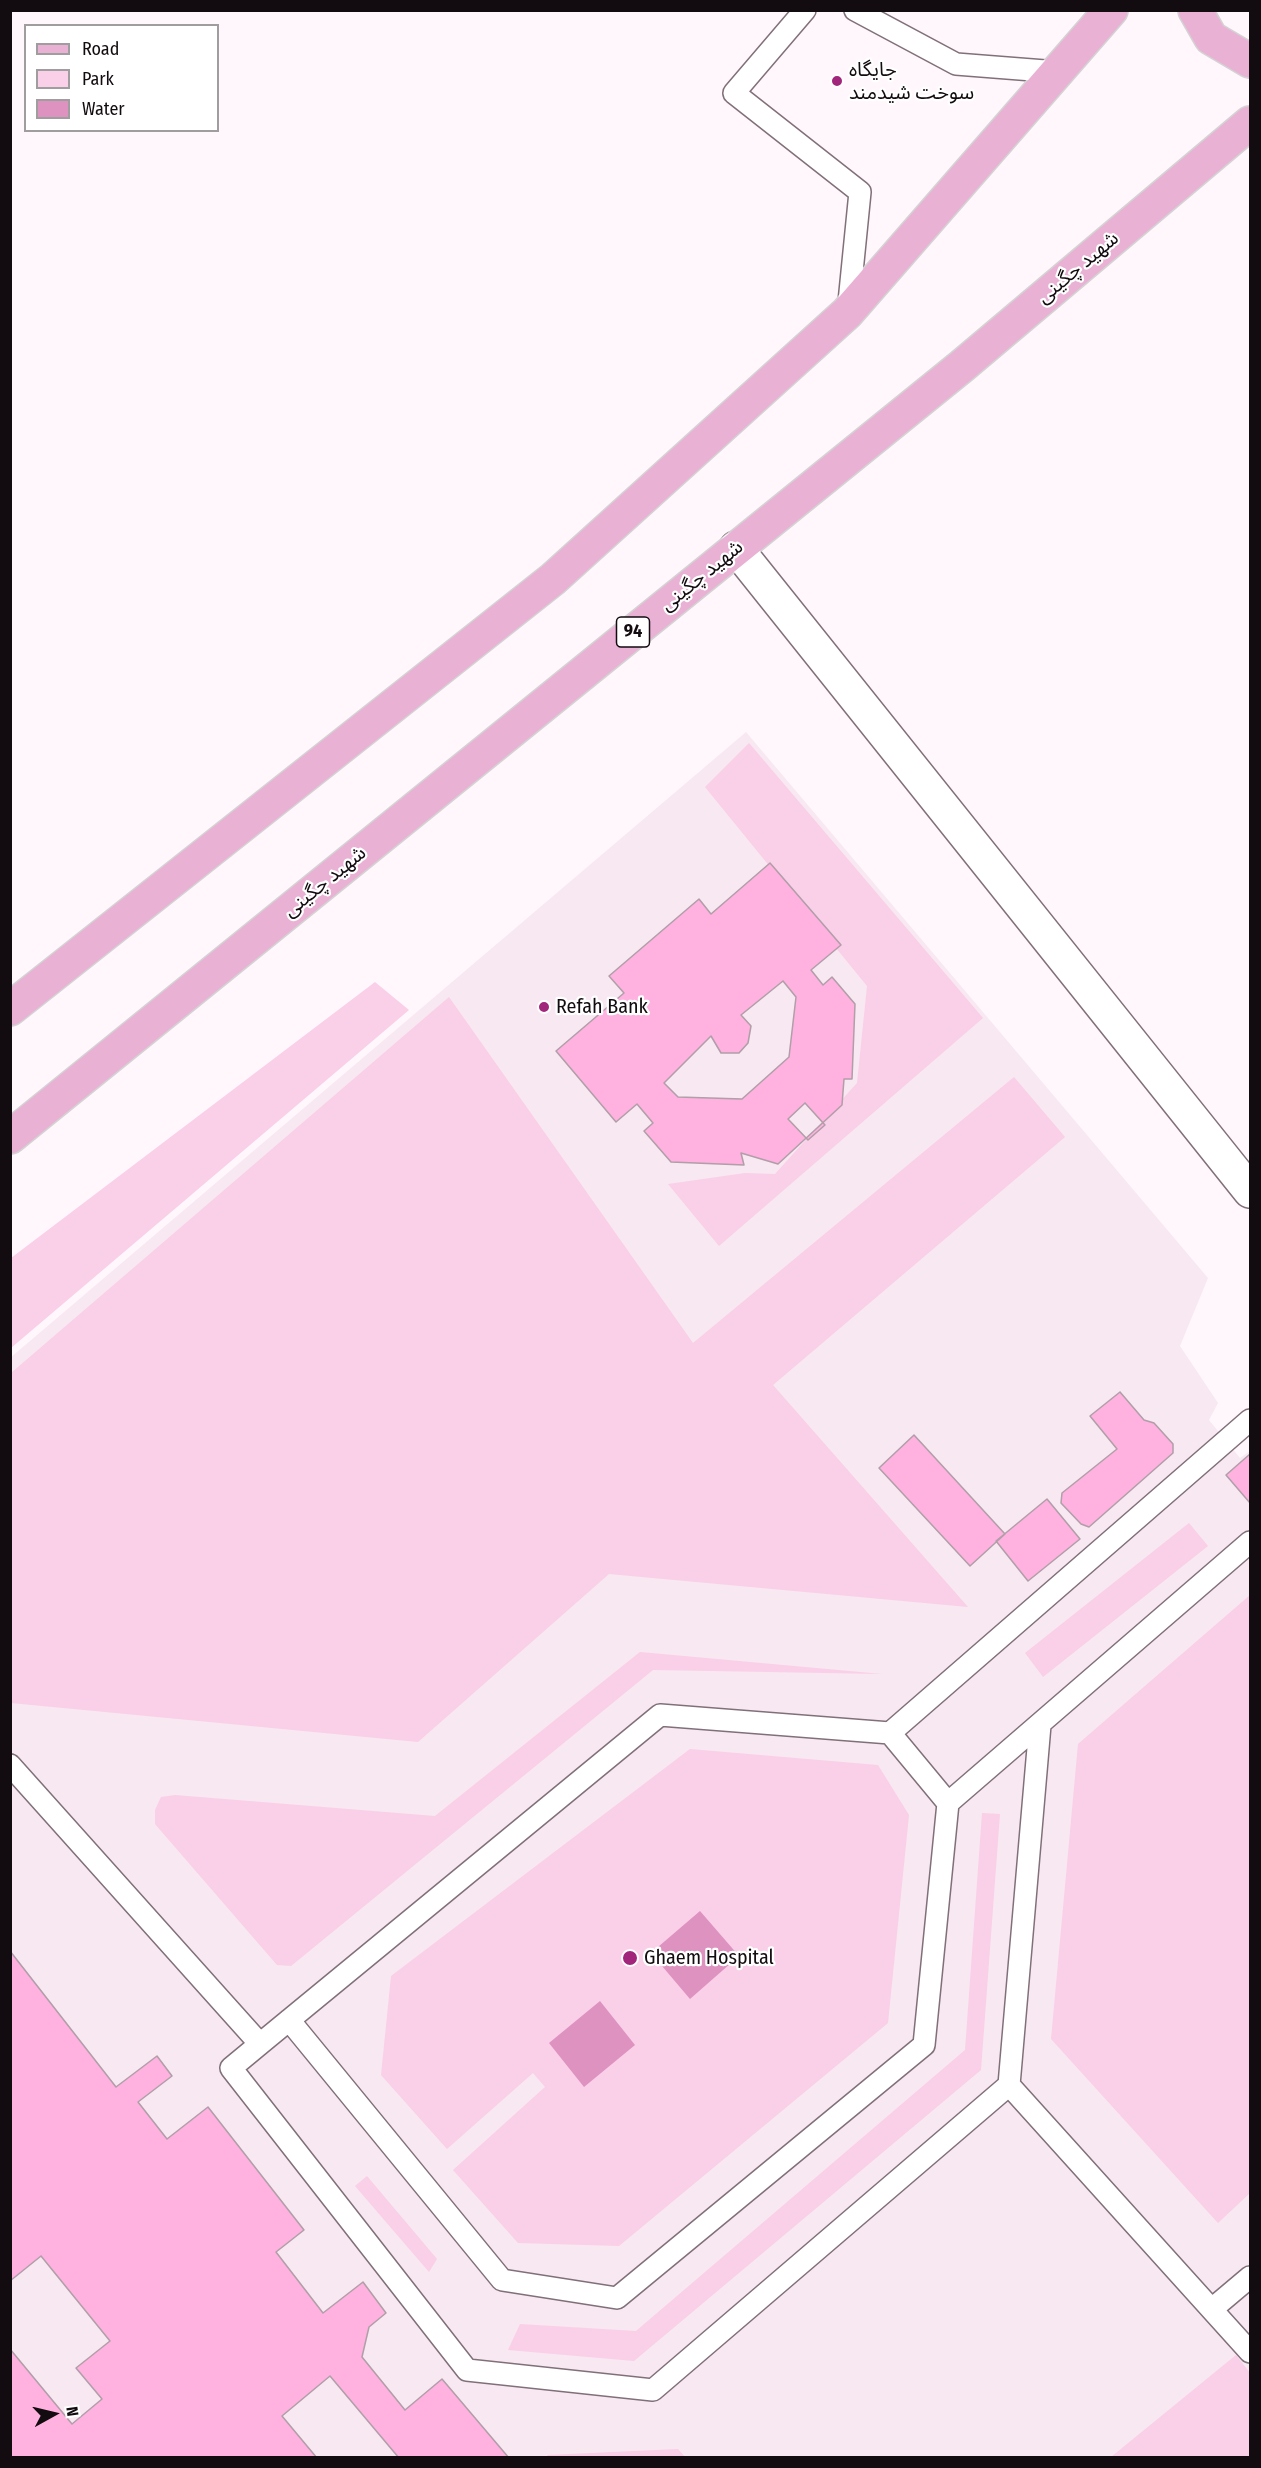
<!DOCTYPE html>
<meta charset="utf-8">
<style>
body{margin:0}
#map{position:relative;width:1261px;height:2468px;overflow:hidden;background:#fff7fb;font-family:"Fira Sans Condensed",sans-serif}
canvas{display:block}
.frame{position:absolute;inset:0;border:12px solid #120b0f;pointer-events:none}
.legend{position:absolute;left:24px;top:24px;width:195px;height:108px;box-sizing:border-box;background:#fff;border:2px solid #a09d9f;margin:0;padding:8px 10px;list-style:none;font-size:18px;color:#120b0f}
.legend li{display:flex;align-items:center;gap:12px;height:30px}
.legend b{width:30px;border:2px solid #a09d9f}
.north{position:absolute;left:24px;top:2384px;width:60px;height:60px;-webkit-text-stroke:4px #fff;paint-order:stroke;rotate:82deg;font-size:16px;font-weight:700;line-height:24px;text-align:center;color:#120b0f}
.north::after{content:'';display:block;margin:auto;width:21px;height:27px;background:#120b0f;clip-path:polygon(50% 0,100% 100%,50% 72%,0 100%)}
</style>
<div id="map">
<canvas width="1261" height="2468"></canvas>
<div class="frame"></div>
<ul class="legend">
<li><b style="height:8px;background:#e9b1d4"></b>Road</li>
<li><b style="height:16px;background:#facfe8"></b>Park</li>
<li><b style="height:16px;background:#de92bf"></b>Water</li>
</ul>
<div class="north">N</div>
</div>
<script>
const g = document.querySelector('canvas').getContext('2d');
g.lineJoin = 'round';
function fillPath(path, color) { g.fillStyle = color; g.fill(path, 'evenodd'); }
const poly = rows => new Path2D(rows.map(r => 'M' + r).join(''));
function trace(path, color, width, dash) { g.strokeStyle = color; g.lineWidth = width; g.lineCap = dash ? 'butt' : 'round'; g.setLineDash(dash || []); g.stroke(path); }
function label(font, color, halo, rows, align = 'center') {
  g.font = font + ' "Fira Sans Condensed","Noto Sans Arabic",sans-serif'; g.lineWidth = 4.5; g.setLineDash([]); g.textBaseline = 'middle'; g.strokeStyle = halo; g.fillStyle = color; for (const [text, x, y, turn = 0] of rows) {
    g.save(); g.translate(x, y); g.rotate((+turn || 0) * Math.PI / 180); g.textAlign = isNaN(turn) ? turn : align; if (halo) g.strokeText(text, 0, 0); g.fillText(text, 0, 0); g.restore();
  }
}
const built = poly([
 [746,732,1208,1278,1180,1346,1218,1403,1209,1420,1240,1458,1250,1451,1250,2457,11,2457,10,1358]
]);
const green = poly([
 [749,743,983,1018,719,1246,668,1184,745,1173,775,1174,857,1083,867,986,705,787],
 [375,982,409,1010,11,1348,11,1258],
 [449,997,693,1343,1014,1077,1065,1137,773,1385,968,1607,609,1574,418,1742,11,1703,11,1373],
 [1189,1523,1208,1546,1043,1677,1025,1653],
 [1250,1595,1250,2193,1218,2223,1051,2039,1078,1744],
 [640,1652,882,1674,653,1670,291,1966,277,1965,155,1824,155,1810,161,1797,175,1795,435,1816],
 [690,1749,878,1765,909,1815,888,2023,619,2246,518,2243,453,2170,545,2087,533,2073,447,2149,381,2075,391,1976],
 [982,1813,1000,1814,981,2070,634,2361,508,2350,520,2324,636,2331,965,2050],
 [367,2176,437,2259,429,2272,355,2186],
 [1236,2355,1250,2373,1250,2457,1111,2457],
 [678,2449,685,2457,549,2458,547,2455]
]);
const water = poly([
 [700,1911,739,1956,690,1999,651,1953],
 [600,2001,635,2045,584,2087,549,2043]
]);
const building = poly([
 [770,863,841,945,811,970,823,985,832,977,855,1004,852,1079,844,1079,842,1105,778,1164,741,1153,744,1165,671,1162,644,1131,653,1123,637,1104,616,1122,556,1051,624,993,609,976,699,899,711,914,770,863],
 [783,981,796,997,789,1057,742,1099,678,1097,664,1083,711,1036,721,1053,739,1053,748,1043,751,1026,741,1015,783,981],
 [805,1103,825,1125,808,1140,788,1119,805,1103],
 [1120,1392,1144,1420,1154,1423,1173,1444,1173,1453,1089,1527,1081,1524,1061,1503,1062,1493,1117,1449,1090,1416,1120,1392],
 [914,1435,1005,1534,970,1566,879,1468,914,1435],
 [1250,1454,1250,1503,1226,1475,1250,1454],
 [1047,1499,1080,1539,1028,1581,996,1541,1047,1499],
 [10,1951,116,2087,157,2056,172,2076,138,2102,167,2139,208,2107,304,2230,276,2252,323,2313,363,2282,386,2313,369,2327,362,2357,405,2410,442,2379,509,2458,399,2458,330,2376,282,2416,317,2458,10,2458,10,1951],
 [41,2256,110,2341,76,2368,102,2399,72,2424,10,2349,10,2281,41,2256]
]);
const service = poly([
 [805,10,734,93,860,192,848,312],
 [855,10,956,64,1058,72],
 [1040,1725,1009,2085,1250,2352],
 [890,1733,948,1803],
 [10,1765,260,2044,660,1715,890,1733,1250,1420],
 [289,2020,502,2280,617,2298,924,2045,948,1803,1250,1542],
 [260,2044,231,2068,467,2370,653,2390,1009,2085],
 [1212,2309,1250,2277]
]);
const tertiary = poly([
 [736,548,1250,1191]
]);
const primary = poly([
 [1195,10,1211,38,1250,61],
 [10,1009,553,579,847,313,1111,10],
 [10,1137,962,366,1250,123]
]);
const markers = [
 [837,81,6,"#a1257b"],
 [544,1007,6,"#a1257b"],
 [630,1958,8,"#a1257b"]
];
const shields = [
 [633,632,33]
];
const shieldNames = [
 ["94",633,632]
];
const poiNames = [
 ["جایگاه",849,70],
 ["سوخت شیدمند",849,93],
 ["Refah Bank",556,1007],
 ["Ghaem Hospital",644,1958]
];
const streetNames = [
 ["شهید چگینی",1078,268,-40],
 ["شهید چگینی",702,576,-39],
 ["شهید چگینی",325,882,-39]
];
fillPath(built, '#f8e8f1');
fillPath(green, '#facfe8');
fillPath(water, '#de92bf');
fillPath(building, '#ffb1df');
trace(building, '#b09ea8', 1.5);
trace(service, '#817079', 24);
trace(tertiary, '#817079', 36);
trace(primary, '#d4d3d4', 36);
trace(service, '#fff', 21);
trace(tertiary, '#fff', 33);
trace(primary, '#e9b1d4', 33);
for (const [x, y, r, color] of markers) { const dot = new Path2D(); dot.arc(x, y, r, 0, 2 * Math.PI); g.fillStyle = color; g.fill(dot); trace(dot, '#fff', 2); }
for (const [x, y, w] of shields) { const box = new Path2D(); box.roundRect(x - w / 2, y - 15, w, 30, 4.5); g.fillStyle = '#fff'; g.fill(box); trace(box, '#120b0f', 1.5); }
label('bold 18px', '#120b0f', null, shieldNames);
label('20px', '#120b0f', '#fff', poiNames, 'left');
label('20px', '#120b0f', '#fff', streetNames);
</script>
